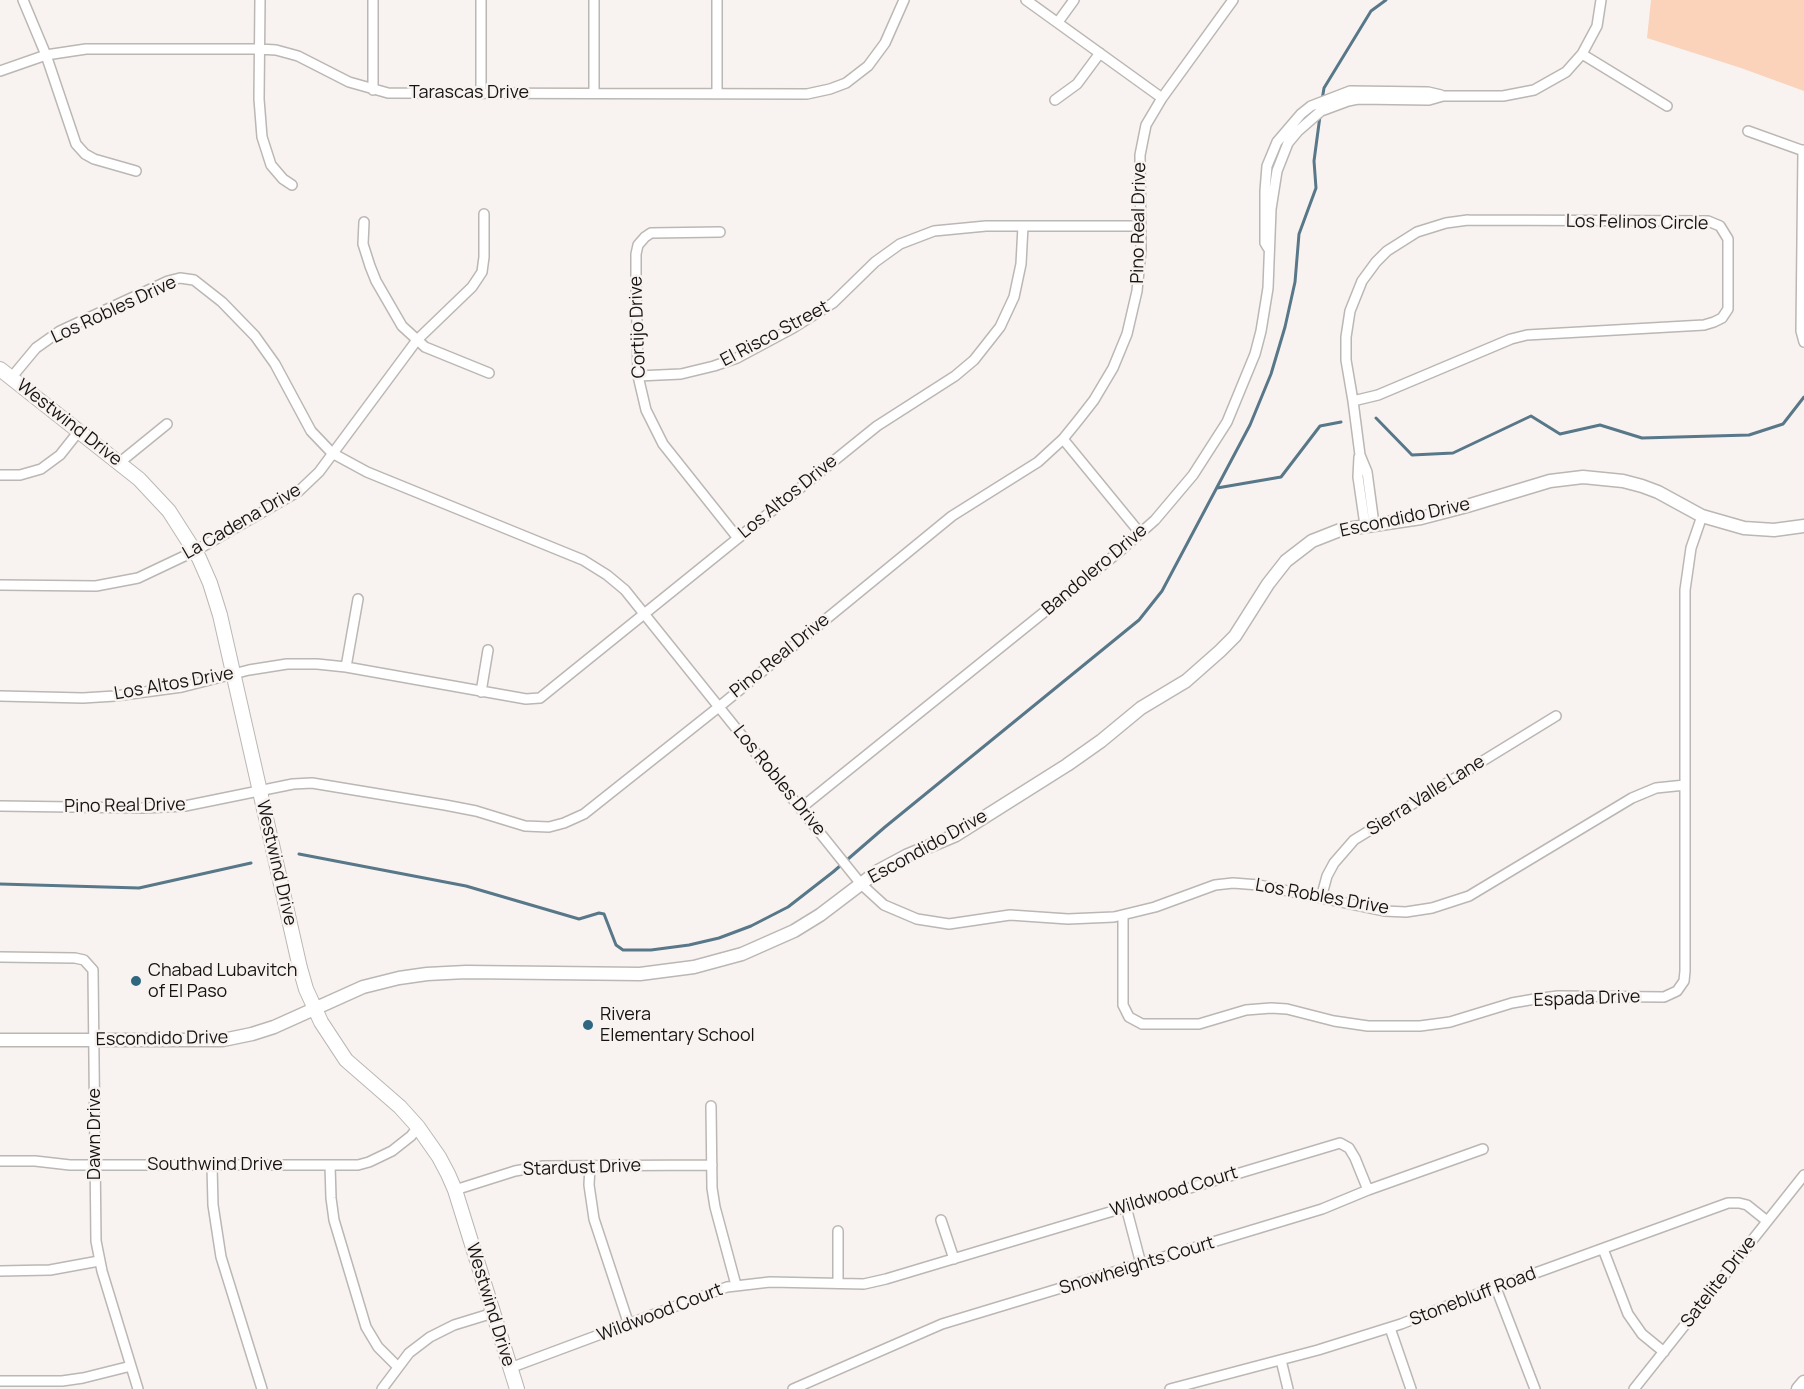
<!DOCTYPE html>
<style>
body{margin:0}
canvas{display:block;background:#f8f3f0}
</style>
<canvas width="1804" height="1389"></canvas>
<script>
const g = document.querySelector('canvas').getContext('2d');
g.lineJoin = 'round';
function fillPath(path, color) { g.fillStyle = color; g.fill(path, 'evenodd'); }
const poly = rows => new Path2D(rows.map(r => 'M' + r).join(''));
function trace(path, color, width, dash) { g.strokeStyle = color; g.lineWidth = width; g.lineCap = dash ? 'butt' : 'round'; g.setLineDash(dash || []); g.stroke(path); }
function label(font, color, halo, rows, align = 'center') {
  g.font = font + ' Manrope,sans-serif'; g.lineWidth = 5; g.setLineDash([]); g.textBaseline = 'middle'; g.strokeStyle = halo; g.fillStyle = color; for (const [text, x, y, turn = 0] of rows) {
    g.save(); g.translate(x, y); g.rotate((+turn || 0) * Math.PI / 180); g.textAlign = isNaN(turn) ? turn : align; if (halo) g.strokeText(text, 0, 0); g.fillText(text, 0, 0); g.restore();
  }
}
const green = poly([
 [1651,0,1804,0,1804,91,1741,68,1647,38]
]);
const stream = poly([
 [1322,100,1324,88,1371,11,1386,0],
 [1376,418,1412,455,1453,453,1531,416,1560,434,1600,425,1642,438,1749,435,1783,424,1804,397],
 [1217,488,1281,477,1320,426,1341,422],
 [299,854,466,886,579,919,599,913,604,914,616,945,623,950,651,950,689,945,719,938,751,926,788,907,833,872,885,827,1139,620,1162,591,1250,425,1271,374,1285,327,1295,282,1299,234,1316,188,1314,161,1320,116],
 [0,884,139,888,251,863]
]);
const minor = poly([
 [23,0,46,55,76,144,85,154,94,159,136,171],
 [260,0,259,99,262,137,271,165,283,179,292,185],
 [481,0,481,94],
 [1026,0,1162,98],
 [1058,22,1074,0],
 [1582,54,1667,106],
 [0,71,46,55,86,49,259,49,276,50,298,56,349,82,388,93,807,94,830,89,846,83,868,66,885,43,904,0],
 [373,90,373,0],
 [594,93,594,0],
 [717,94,717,0],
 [1055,100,1077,84,1100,53],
 [1748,131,1804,151],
 [1803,150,1801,331,1804,342],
 [1468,220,1708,221,1720,226,1728,239,1728,309,1722,318,1714,322,1704,325,1527,335,1511,339,1378,395,1353,401,1346,360,1346,337,1350,311,1362,281,1376,262,1387,251,1417,232,1446,223,1468,220],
 [364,222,363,244,370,266,376,281,402,326,425,347,489,373],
 [720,232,651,233,645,237,638,245,636,254,636,279,638,376,646,410,663,444,737,537],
 [1268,248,1265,243,1265,191,1267,166,1277,142,1301,114,1311,106,1350,91,1428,92,1441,95],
 [638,376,681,374,714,366,737,358,793,328,833,303,875,262,900,244,934,231,986,226,1140,226],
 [11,378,36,348,60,331,168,281,180,278,194,280,222,302,255,336,275,364,311,431,332,453,367,472,583,560,607,575,625,590,861,884,884,905,917,919,949,924,1010,915,1068,919,1114,917,1155,907,1215,885,1233,883,1259,885,1384,911,1406,912,1432,908,1469,896,1632,798,1656,788,1685,785],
 [1353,401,1360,455,1367,472,1374,524],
 [1063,439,1140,533],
 [1359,457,1358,477,1365,525],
 [119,463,167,424],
 [0,475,20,475,41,469,60,455,79,431],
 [0,585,96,586,138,578,195,551,299,491,319,472,417,340,472,287,482,272,484,257,484,214],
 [346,667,358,599],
 [481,692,488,650],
 [0,696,83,698,115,696,182,687,249,670,287,664,317,664,346,667,526,699,540,698,877,426,955,376,974,360,1000,327,1014,297,1021,264,1023,226],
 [0,806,144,808,185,806,293,784,312,783,445,805,476,811,525,826,549,827,564,823,584,814,720,706,952,516,1038,462,1063,439,1080,418,1094,400,1113,368,1127,334,1137,291,1141,250,1140,155,1146,125,1162,98,1233,0],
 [801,808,1120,551,1155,520,1193,475,1227,422,1255,354,1261,331,1268,288,1271,209,1277,171,1288,143,1298,131,1321,111,1348,101,1358,99,1429,100,1443,96,1503,96,1534,90,1566,72,1582,54,1597,26,1601,0],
 [1321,898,1327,876,1334,863,1354,840,1556,716],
 [1123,916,1123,1005,1129,1017,1142,1024,1199,1024,1246,1010,1271,1008,1287,1009,1334,1021,1368,1026,1420,1026,1450,1022,1512,1003,1535,999,1558,996,1664,997,1677,991,1684,981,1685,971,1685,590,1691,548,1702,516],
 [0,957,75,958,84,960,93,970,96,1241,102,1271,138,1389],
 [711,1106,712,1188,715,1207,736,1285],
 [0,1161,35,1161,70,1165,358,1165,369,1162,392,1151,411,1136,418,1127],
 [330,1165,331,1198,334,1220,366,1327,378,1347,397,1366],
 [590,1165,589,1185,594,1219,629,1325],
 [212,1166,213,1205,221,1257,262,1389],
 [455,1190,515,1171,543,1166,712,1165],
 [1126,1207,1141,1264],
 [941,1220,954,1259],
 [1603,1249,1628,1314,1642,1334,1664,1352],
 [0,1271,50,1270,99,1261],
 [838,1283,838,1231],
 [1496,1288,1535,1389],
 [1390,1328,1411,1389],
 [1281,1360,1288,1389],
 [510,1368,727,1287,770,1282,864,1284,886,1279,1340,1143,1349,1148,1355,1158,1368,1190],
 [0,1381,62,1381,83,1378,131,1366],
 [382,1389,409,1353,430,1337,454,1325,493,1313],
 [793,1389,942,1324,1322,1209,1368,1190,1483,1149],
 [1170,1389,1318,1350,1401,1324,1475,1295,1728,1203,1739,1203,1747,1205,1767,1221],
 [1634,1389,1804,1175]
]);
const tertiary = poly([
 [0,1040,223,1040,252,1034,274,1027,363,987,399,978,427,974,466,972,640,974,694,967,742,954,794,931,820,915,878,871,906,856,956,835,1067,765,1101,741,1141,708,1186,681,1220,651,1235,636,1268,584,1286,561,1312,541,1340,530,1421,518,1467,506,1550,481,1583,477,1623,481,1642,486,1658,492,1702,516,1744,528,1774,530,1804,526],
 [1798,1389,1804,1382]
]);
const secondary = poly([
 [0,369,139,479,169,511,199,558,210,583,220,615,300,968,306,989,321,1022,346,1060,400,1107,418,1127,439,1157,448,1174,455,1190,517,1389]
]);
const markers = [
 [136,981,6,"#2f6680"],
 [588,1025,6,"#2f6680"]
];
const streetNames = [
 ["Tarascas Drive",469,93],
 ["Pino Real Drive",1139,223,-89],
 ["Los Felinos Circle",1637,223,1],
 ["Los Robles Drive",114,310,-25],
 ["Cortijo Drive",638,327,-92],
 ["El Risco Street",775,334,-28],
 ["Westwind Drive",69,423,38],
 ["Los Altos Drive",788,497,-39],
 ["Escondido Drive",1405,518,-12],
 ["La Cadena Drive",242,522,-30],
 ["Bandolero Drive",1095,570,-40],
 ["Pino Real Drive",780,656,-39],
 ["Los Altos Drive",174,684,-10],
 ["Los Robles Drive",779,781,51],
 ["Sierra Valle Lane",1426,796,-32],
 ["Pino Real Drive",125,806,-1],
 ["Escondido Drive",928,847,-29],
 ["Westwind Drive",276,863,77],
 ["Los Robles Drive",1322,897,10],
 ["Espada Drive",1587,999,-2],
 ["Escondido Drive",162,1039,-1],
 ["Dawn Drive",95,1134,-90],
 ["Southwind Drive",215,1165],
 ["Stardust Drive",582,1168,-2],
 ["Wildwood Court",1174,1192,-17],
 ["Snowheights Court",1137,1266,-17],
 ["Satelite Drive",1719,1282,-52],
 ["Stonebluff Road",1473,1297,-21],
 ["Westwind Drive",490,1305,73],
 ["Wildwood Court",660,1313,-21]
];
const poiNames = [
 ["Chabad Lubavitch",148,971],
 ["of El Paso",148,992],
 ["Rivera",600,1015],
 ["Elementary School",600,1036]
];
fillPath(green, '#fbd3bb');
trace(stream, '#587889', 3);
trace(minor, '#bbb7b4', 12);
trace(tertiary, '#bbb7b4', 15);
trace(secondary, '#bbb7b4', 16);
trace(minor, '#fff', 9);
trace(tertiary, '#fff', 12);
trace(secondary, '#fff', 14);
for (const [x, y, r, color] of markers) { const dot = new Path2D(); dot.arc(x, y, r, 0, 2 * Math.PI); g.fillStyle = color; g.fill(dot); trace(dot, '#f8f3f0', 2); }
label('18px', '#161413', '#f8f3f0', streetNames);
label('18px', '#161413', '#f8f3f0', poiNames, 'left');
</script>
